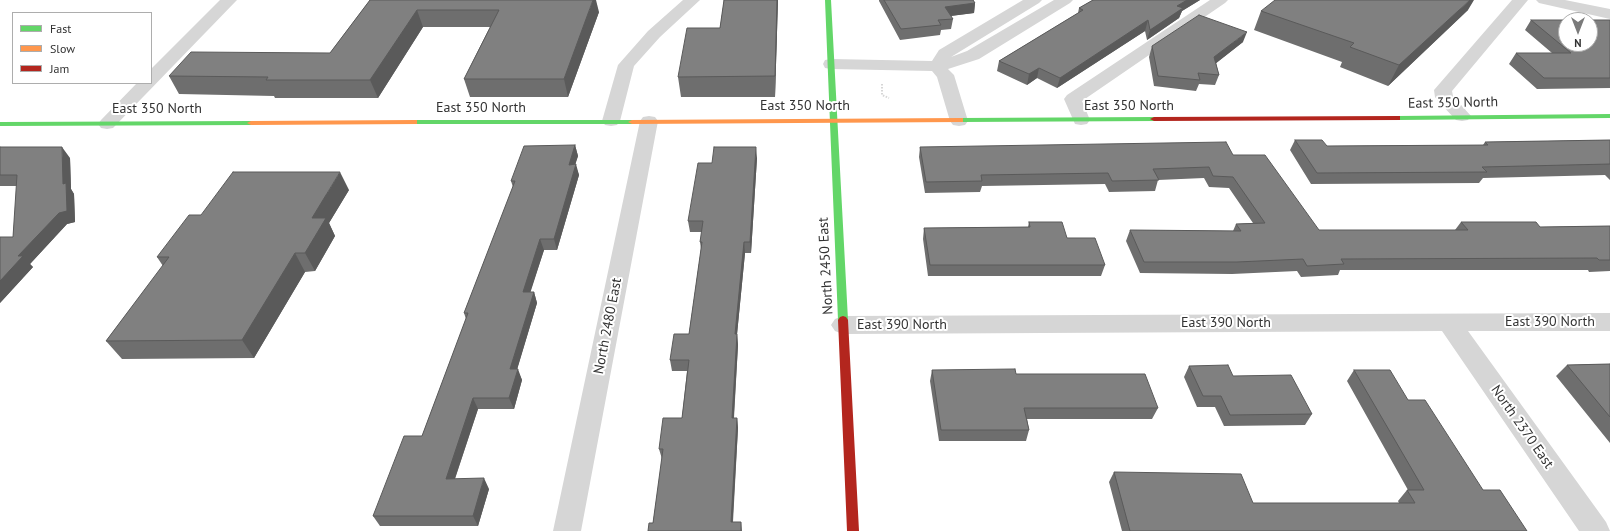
<!DOCTYPE html>
<style>
body{margin:0}
#map{position:relative;width:1610px;height:531px;overflow:hidden;background:#fff;font-family:"PT Sans",sans-serif}
canvas{display:block}
.legend{position:absolute;left:12px;top:12px;width:140px;height:72px;box-sizing:border-box;background:#fff;border:1px solid #adadad;margin:0;padding:5px 7px;list-style:none;font-size:12px;color:#323232}
.legend li{display:flex;align-items:center;gap:8px;height:20px}
.legend b{width:20px;border:1px solid #adadad}
.north{position:absolute;left:1558px;top:12px;width:40px;height:40px;box-sizing:border-box;background:#fff;border:1px solid #adadad;border-radius:50%;rotate:180deg;font-size:11px;font-weight:700;line-height:16px;text-align:center;color:#323232}
.north::after{content:'';display:block;margin:auto;width:14px;height:18px;background:#7a7a7a;clip-path:polygon(50% 0,100% 100%,50% 72%,0 100%)}
</style>
<div id="map">
<canvas width="1610" height="531"></canvas>
<ul class="legend">
<li><b style="height:5px;background:#63d668"></b>Fast</li>
<li><b style="height:5px;background:#ff974d"></b>Slow</li>
<li><b style="height:5px;background:#b3261e"></b>Jam</li>
</ul>
<div class="north">N</div>
</div>
<script>
const g = document.querySelector('canvas').getContext('2d');
g.lineJoin = 'round';
const poly = rows => new Path2D(rows.map(r => 'M' + r).join(''));
function trace(path, color, width, dash) { g.strokeStyle = color; g.lineWidth = width; g.lineCap = dash ? 'butt' : 'round'; g.setLineDash(dash || []); g.stroke(path); }
function fillPath(path, color) { g.fillStyle = color; g.fill(path, 'evenodd'); }
function label(font, color, halo, rows, align = 'center') {
  g.font = font + ' "PT Sans",sans-serif'; g.lineWidth = 4; g.setLineDash([]); g.textBaseline = 'middle'; g.strokeStyle = halo; g.fillStyle = color; for (const [text, x, y, turn = 0] of rows) {
    g.save(); g.translate(x, y); g.rotate((+turn || 0) * Math.PI / 180); g.textAlign = isNaN(turn) ? turn : align; if (halo) g.strokeText(text, 0, 0); g.fillText(text, 0, 0); g.restore();
  }
}
const path = poly([
 [882,84,882,95,889,98]
]);
const street = poly([
 [220,0,237,0,113,128,107,129,101,128,98,124,101,120,137,83,151,83,151,69,220,0],
 [683,0,700,0,660,37,634,66,620,121,617,125,611,126,605,125,602,121,618,65,648,31,683,0],
 [1023,0,1042,0,1039,3,951,57,967,51,1054,0,1073,0,1070,3,979,59,948,69,954,75,968,121,965,125,959,126,953,125,950,121,937,77,932,71,831,69,825,68,823,64,825,60,831,59,932,61,939,50,1023,0],
 [1210,0,1228,0,1225,3,1082,101,1090,120,1087,124,1081,125,1075,124,1064,99,1067,95,1210,0],
 [1512,0,1528,0,1452,91,1453,96,1471,116,1468,120,1462,121,1456,120,1438,101,1435,97,1434,90,1512,0],
 [1536,0,1565,0,1610,9,1610,19,1539,3,1536,0],
 [649,116,655,117,658,121,581,531,553,531,640,121,643,117,649,116],
 [1610,313,1610,331,1468,331,1606,522,1610,531,1579,531,1442,331,843,334,835,331,831,325,835,319,843,316,1610,313]
]);
const fast = poly([
 [825,0,831,0,848,320,846,323,843,324,840,323,838,320,825,0],
 [1610,114,1610,118,1397,120,1393,118,1397,116,1610,114],
 [1154,117,1158,119,1157,121,960,122,956,120,960,118,1154,117],
 [411,120,632,120,636,122,632,124,411,124,411,120],
 [251,121,254,121,254,125,0,126,0,122,251,121]
]);
const slow = poly([
 [960,118,963,118,963,122,632,124,628,122,632,120,960,118],
 [414,120,417,120,417,124,251,125,247,123,251,121,414,120]
]);
const jam = poly([
 [1397,116,1400,116,1400,120,1154,121,1150,119,1154,117,1397,116],
 [843,316,846,317,848,320,859,531,847,531,838,320,840,317,843,316]
]);
const wall = poly([
 [370,0,599,12,568,97,470,97,464,79,490,27,423,27,378,98,275,98,274,96,179,94,169,76,330,53],
 [724,0,778,0,775,97,681,97,678,77,720,28],
 [879,0,973,0,975,3,974,13,950,16,953,19,951,29,941,30,940,35,900,40,879,1],
 [1093,0,1200,0,1182,11,1179,18,1147,40,1145,31,1057,88,1037,78,1027,85,997,71,999,61,1078,13,1079,8],
 [1468,10,1388,86,1340,67,1342,62,1254,30,1261,11],
 [1531,20,1610,20,1610,88,1537,89,1509,64,1516,53,1552,53,1525,30],
 [1243,42,1216,63,1219,75,1215,85,1199,84,1196,91,1154,86,1149,57,1152,46],
 [1295,140,1327,146,1483,145,1485,142,1610,140,1610,180,1605,175,1483,178,1479,183,1311,184,1290,150],
 [575,145,578,156,575,164,579,175,557,250,544,250,530,292,534,292,537,303,517,369,522,380,514,409,478,409,455,479,489,489,478,526,380,526,373,516,422,436,466,319,464,313,513,187,511,181],
 [0,147,70,158,71,189,74,194,75,222,67,224,30,264,33,267,0,303,13,237,17,186,0,186],
 [920,147,1233,155,1319,230,1455,230,1461,222,1540,227,1610,226,1610,271,1589,272,1588,270,1340,270,1338,275,1301,277,1297,271,1232,274,1140,273,1126,241,1130,230,1233,231,1236,224,1253,223,1229,188,1209,187,1204,178,1158,180,1155,191,1109,192,1105,184,982,186,980,192,925,193,919,157],
 [757,158,751,253,745,253,737,334,738,345,734,418,737,418,738,428,733,522,741,522,742,531,648,531,653,523,662,459,659,449,682,418,687,371,672,371,670,360,689,334,701,249,700,242,702,232,690,232,688,221,712,163],
 [349,190,329,223,335,236,315,271,305,272,254,358,122,359,106,341,163,266,157,257,201,215],
 [1029,222,1067,238,1105,265,1101,276,928,276,923,239,924,228,1028,227],
 [1610,364,1610,443,1556,376,1567,365],
 [1189,366,1233,376,1312,414,1305,425,1224,426,1215,407,1197,407,1184,377],
 [932,370,1016,374,1158,408,1152,419,1027,419,1029,430,1026,441,939,441,930,381],
 [1354,370,1408,400,1483,490,1527,531,1122,531,1109,482,1114,472,1253,503,1399,503,1398,501,1407,490,1408,490,1347,381]
]);
const shadedWall = poly([
 [593,0,596,0,599,12,568,97,564,79],
 [777,0,778,0,775,97,775,76],
 [1187,0,1200,0,1182,11,1179,18,1147,40,1150,30,1177,6],
 [1470,0,1474,0,1468,10,1388,86,1399,65],
 [975,3,974,13,943,17,945,7],
 [417,10,423,27,378,98,370,80],
 [1148,20,1145,31,1057,88,1060,78],
 [1247,32,1243,42,1210,68,1214,57],
 [1039,68,1037,78,1027,85,1029,74],
 [575,145,578,156,572,175,569,165],
 [62,147,70,158,71,189,74,194,75,222,67,224,30,264,33,267,0,303,0,281,63,184],
 [756,147,757,158,751,253,750,242],
 [576,164,579,175,557,250,554,239],
 [340,172,349,190,329,223,335,236,315,271,305,253,312,218],
 [540,239,544,250,527,303,523,292],
 [744,242,745,253,736,345,735,334],
 [295,253,305,272,254,358,242,340],
 [534,292,537,303,514,380,510,369],
 [737,334,738,345,733,429,732,418],
 [518,369,522,380,514,409,509,398],
 [473,398,478,409,451,490,446,479],
 [737,418,738,428,732,531,731,522],
 [484,478,489,489,478,526,473,516]
]);
const building = poly([
 [370,0,593,0,564,79,464,79,499,10,417,10,370,80,266,80,268,77,169,76,191,52,330,53,370,0],
 [724,0,777,0,775,76,678,77,687,28,720,28,724,0],
 [884,0,973,0,975,3,945,7,953,19,938,20,941,25,901,29,884,0],
 [1093,0,1187,0,1177,6,1183,8,1150,30,1148,20,1060,78,1039,68,1029,74,999,61,1083,10,1079,8,1093,0],
 [1275,0,1470,0,1399,65,1350,47,1354,43,1261,11,1275,0],
 [1199,15,1247,32,1214,57,1219,75,1198,73,1200,80,1158,76,1152,46,1199,15],
 [1531,20,1566,20,1566,44,1590,44,1590,20,1610,20,1610,78,1544,78,1516,53,1571,53,1531,20],
 [1295,140,1322,140,1327,146,1488,145,1485,142,1610,140,1610,164,1482,167,1487,172,1317,173,1295,140],
 [1226,142,1233,155,1265,155,1319,230,1468,230,1461,222,1536,222,1540,227,1610,226,1610,260,1599,260,1597,258,1341,259,1344,264,1307,266,1303,259,1237,262,1144,262,1130,230,1241,231,1236,224,1265,223,1233,177,1213,176,1209,167,1153,169,1159,180,1112,181,1108,173,981,175,982,181,926,182,920,147,1226,142],
 [575,145,569,165,576,164,554,239,540,239,523,292,534,292,510,369,518,369,509,398,473,398,446,479,484,478,473,516,373,516,404,436,422,436,468,313,464,313,515,181,511,181,524,146,575,145],
 [0,147,62,147,63,184,66,183,67,211,59,213,18,256,23,256,0,281,0,237,13,237,17,175,0,175,0,147],
 [714,147,756,147,750,242,744,242,735,334,737,334,732,418,737,418,731,522,741,522,741,531,648,531,649,523,653,523,663,449,659,449,663,418,682,418,689,360,670,360,674,334,689,334,702,242,700,242,703,221,688,221,698,163,712,163,714,147],
 [233,172,340,172,312,218,326,218,305,253,295,253,242,340,106,341,169,257,157,257,189,215,201,215,233,172],
 [1029,222,1062,222,1067,238,1095,238,1105,265,930,265,924,228,1030,227,1029,222],
 [1610,364,1610,417,1567,365,1610,364],
 [1228,365,1233,376,1291,375,1312,414,1230,415,1221,396,1203,396,1189,366,1228,365],
 [1015,369,1016,374,1145,374,1158,408,1024,408,1029,430,941,430,932,370,1015,369],
 [1354,370,1390,370,1408,400,1425,400,1483,490,1500,490,1527,531,1130,531,1114,472,1241,474,1253,503,1415,503,1407,490,1424,490,1354,370]
]);
const streetNames = [
 ["East 350 North",1453,103,-1],
 ["East 350 North",805,106],
 ["East 350 North",1129,106],
 ["East 350 North",481,108],
 ["East 350 North",157,109],
 ["North 2450 East",826,266,-93],
 ["East 390 North",1550,322],
 ["East 390 North",1226,323],
 ["East 390 North",902,325],
 ["North 2480 East",608,326,-79],
 ["North 2370 East",1522,427,55]
];
trace(path, '#d6d6d6', 2, [1.5, 1.5]);
fillPath(street, '#d6d6d6');
fillPath(fast, '#63d668');
fillPath(slow, '#ff974d');
fillPath(jam, '#b3261e');
fillPath(wall, '#6e6e6e');
fillPath(shadedWall, '#5a5a5a');
fillPath(building, '#808080');
trace(building, '#5a5a5a', 1);
label('14px', '#323232', '#fff', streetNames);
</script>
